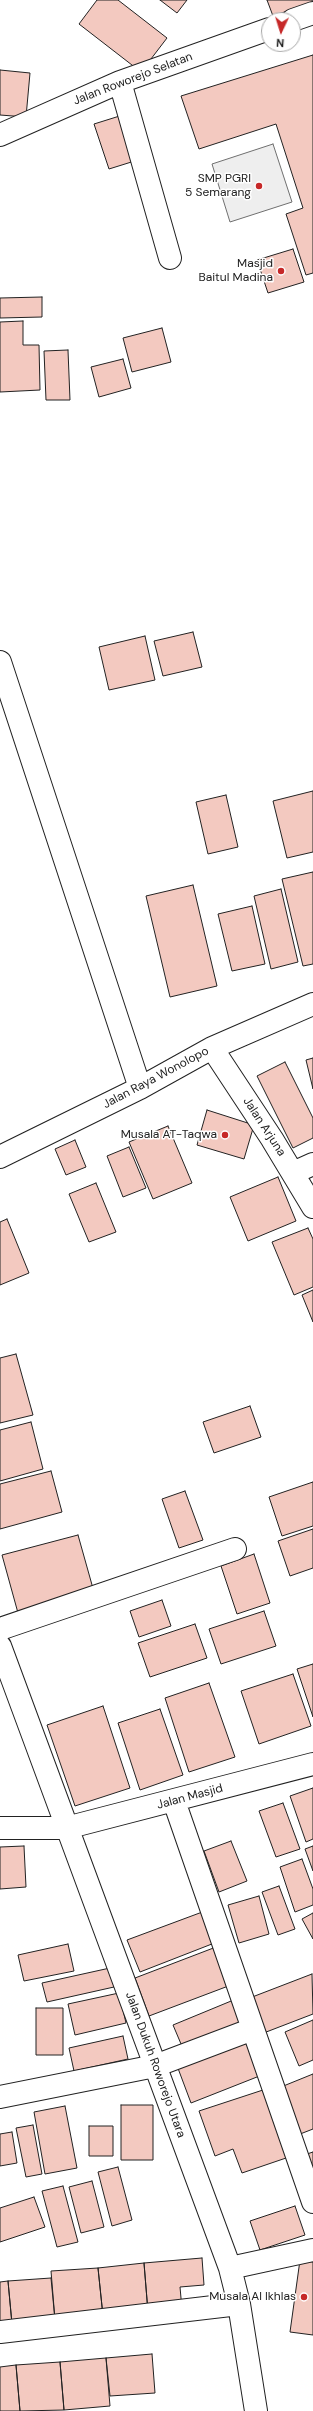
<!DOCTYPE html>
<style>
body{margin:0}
#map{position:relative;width:313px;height:2411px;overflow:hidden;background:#fff;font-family:"DM Sans",sans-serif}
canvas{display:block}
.north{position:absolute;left:261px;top:12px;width:40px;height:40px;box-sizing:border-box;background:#fff;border:1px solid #a7a7a7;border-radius:50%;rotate:184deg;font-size:11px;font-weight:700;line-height:16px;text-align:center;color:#222}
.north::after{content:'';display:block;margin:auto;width:14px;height:18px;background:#c62828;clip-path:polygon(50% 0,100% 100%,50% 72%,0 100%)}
</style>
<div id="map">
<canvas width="313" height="2411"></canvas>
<div class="north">N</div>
</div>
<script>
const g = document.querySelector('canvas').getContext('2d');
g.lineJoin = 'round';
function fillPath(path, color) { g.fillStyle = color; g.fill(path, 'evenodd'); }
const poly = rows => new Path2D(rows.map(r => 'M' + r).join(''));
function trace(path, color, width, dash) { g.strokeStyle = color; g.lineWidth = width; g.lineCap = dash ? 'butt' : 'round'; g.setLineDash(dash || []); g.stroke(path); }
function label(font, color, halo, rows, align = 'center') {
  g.font = font + ' "DM Sans",sans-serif'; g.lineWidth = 3; g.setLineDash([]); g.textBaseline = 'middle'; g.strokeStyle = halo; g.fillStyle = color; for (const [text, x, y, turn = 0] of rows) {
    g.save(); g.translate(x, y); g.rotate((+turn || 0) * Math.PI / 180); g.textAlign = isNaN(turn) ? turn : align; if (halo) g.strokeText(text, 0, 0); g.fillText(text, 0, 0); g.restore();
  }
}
const green = poly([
 [273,144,292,202,230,222,212,164,273,144]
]);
const building = poly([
 [97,0,118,0,167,38,141,72,79,24,97,0],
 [160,0,187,0,177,13,160,0],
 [267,0,312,0,313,2,273,16,267,0],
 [313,55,313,273,306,275,286,214,303,208,276,124,199,149,181,96,313,55],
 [0,70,30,73,26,117,0,115,0,70],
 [126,114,141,159,109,169,94,124,126,114],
 [293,249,304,282,268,293,257,260,293,249],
 [42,297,42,317,0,318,0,298,42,297],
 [23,321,23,345,39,345,40,390,0,392,0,322,23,321],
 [162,328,171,362,132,372,123,338,162,328],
 [68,350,70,400,46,400,44,351,68,350],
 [123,359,131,388,99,397,91,367,123,359],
 [193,632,202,667,163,676,154,641,193,632],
 [145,636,155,680,109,690,99,647,145,636],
 [313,791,313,852,287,858,273,801,313,791],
 [226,795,238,847,208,854,196,802,226,795],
 [313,872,313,964,303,966,282,879,313,872],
 [193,885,217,986,170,997,146,896,193,885],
 [281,889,298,962,271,969,254,896,281,889],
 [252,906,265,964,232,971,218,914,252,906],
 [313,1058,313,1089,306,1060,313,1058],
 [285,1062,313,1118,313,1138,293,1148,257,1076,285,1062],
 [207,1110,254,1125,244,1159,197,1145,207,1110],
 [168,1126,192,1183,153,1199,129,1142,168,1126],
 [75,1140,86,1167,66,1175,55,1149,75,1140],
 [129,1147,146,1188,123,1197,107,1156,129,1147],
 [278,1177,296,1221,248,1241,230,1197,278,1177],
 [96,1183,116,1232,89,1242,69,1194,96,1183],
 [7,1219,29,1273,0,1285,0,1222,7,1219],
 [308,1228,313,1239,313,1287,294,1295,272,1242,308,1228],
 [313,1290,313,1322,302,1295,313,1290],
 [16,1354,33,1415,0,1423,0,1358,16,1354],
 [250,1406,261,1437,214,1453,203,1422,250,1406],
 [31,1422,43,1469,0,1481,0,1430,31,1422],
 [51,1471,62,1512,0,1529,0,1484,51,1471],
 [313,1482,313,1526,282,1536,269,1497,313,1482],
 [185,1491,203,1540,179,1548,162,1499,185,1491],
 [313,1529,313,1568,290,1576,278,1541,313,1529],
 [78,1535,94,1592,18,1613,2,1555,78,1535],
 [254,1554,270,1603,237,1614,221,1566,254,1554],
 [162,1600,171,1626,139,1637,130,1611,162,1600],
 [264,1611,276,1646,221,1664,209,1629,264,1611],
 [195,1624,207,1658,150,1677,138,1643,195,1624],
 [313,1664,313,1717,297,1669,313,1664],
 [293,1674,311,1726,259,1744,241,1691,293,1674],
 [209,1683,235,1757,189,1772,165,1698,209,1683],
 [103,1706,130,1788,75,1806,47,1725,103,1706],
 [160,1709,183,1775,140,1790,118,1723,160,1709],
 [313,1788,313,1839,306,1842,290,1796,313,1788],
 [283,1803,300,1849,276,1857,259,1811,283,1803],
 [231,1841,247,1881,219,1892,204,1851,231,1841],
 [24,1846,26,1887,0,1889,0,1847,24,1846],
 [313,1846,313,1871,305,1849,313,1846],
 [302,1859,313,1889,313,1905,295,1912,280,1867,302,1859],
 [279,1886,295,1929,278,1935,262,1892,279,1886],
 [259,1896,269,1934,239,1943,228,1905,259,1896],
 [205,1911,217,1942,140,1972,127,1940,205,1911],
 [313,1913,313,1939,302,1919,313,1913],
 [68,1944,74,1971,24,1981,18,1955,68,1944],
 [216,1947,231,1985,149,2016,135,1978,216,1947],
 [110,1968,114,1987,47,2002,42,1983,110,1968],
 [312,1974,313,2014,261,2034,247,1999,312,1974],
 [119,1993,126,2023,75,2035,68,2004,119,1993],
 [236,1999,247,2026,184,2051,173,2025,236,1999],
 [36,2008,63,2008,63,2055,36,2055,36,2008],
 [313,2020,313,2060,299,2066,285,2032,313,2020],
 [123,2036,128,2059,74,2071,69,2048,123,2036],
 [247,2036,262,2075,191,2103,176,2063,247,2036],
 [313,2074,313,2129,295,2136,276,2089,313,2074],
 [266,2089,289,2157,242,2173,233,2149,215,2156,199,2111,266,2089],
 [121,2105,153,2105,153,2160,121,2160,121,2105],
 [65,2106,77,2168,45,2174,34,2112,65,2106],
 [33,2125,42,2174,26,2177,16,2128,33,2125],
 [89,2126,113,2126,113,2156,89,2156,89,2126],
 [12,2132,17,2163,0,2166,0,2134,12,2132],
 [313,2152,313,2179,304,2155,313,2152],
 [118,2167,132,2220,112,2226,98,2172,118,2167],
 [92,2181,104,2227,81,2233,69,2187,92,2181],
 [63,2186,78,2242,57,2247,42,2191,63,2186],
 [34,2197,45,2227,0,2242,0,2208,34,2197],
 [295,2206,305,2235,260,2250,250,2221,295,2206],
 [202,2258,204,2285,180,2287,182,2309,148,2312,144,2263,202,2258],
 [300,2260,313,2262,313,2335,290,2332,300,2260],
 [144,2263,148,2312,103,2316,98,2268,144,2263],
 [98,2268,103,2316,55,2320,51,2271,98,2268],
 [51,2278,55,2320,12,2324,8,2281,51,2278],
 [8,2281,12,2324,0,2325,0,2282,8,2281],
 [152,2354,155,2393,110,2396,106,2358,152,2354],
 [106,2358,110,2406,64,2410,60,2362,106,2358],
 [60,2362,64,2410,20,2411,16,2365,60,2362],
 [16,2365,20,2411,0,2411,0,2367,16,2365]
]);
const minor = poly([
 [293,20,313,13],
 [120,82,170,258],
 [0,135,120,82,269,29],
 [0,662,140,1088],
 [212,1048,272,1139,313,1207],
 [0,1157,140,1088,212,1048,313,1004],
 [293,1173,313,1164],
 [0,1629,235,1549],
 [0,1646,230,2268,239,2304,256,2411],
 [174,1801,313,2202],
 [0,1828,66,1828,313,1764],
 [0,2097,155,2066,253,2029],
 [230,2268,313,2250],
 [0,2332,239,2304]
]);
const markers = [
 [259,186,4,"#c62828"],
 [281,271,4,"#c62828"],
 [225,1135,4,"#c62828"],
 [304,2297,4,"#c62828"]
];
const streetNames = [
 ["Jalan Roworejo Selatan",133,79,-21],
 ["Jalan Raya Wonolopo",156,1078,-28],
 ["Jalan Arjuna",264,1127,57],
 ["Jalan Masjid",190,1797,-15],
 ["Jalan Dukuh Roworejo Utara",155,2065,70]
];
const poiNames = [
 ["SMP PGRI",251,179],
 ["5 Semarang",251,193],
 ["Masjid",273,264],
 ["Baitul Madina",273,278],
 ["Musala AT-Taqwa",217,1135],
 ["Musala Al Ikhlas",296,2297]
];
fillPath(green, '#eee');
trace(green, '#6f6f6f', 1);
fillPath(building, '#f3c9c0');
trace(building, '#222', 1);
trace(minor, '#222', 24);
trace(minor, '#fff', 22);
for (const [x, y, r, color] of markers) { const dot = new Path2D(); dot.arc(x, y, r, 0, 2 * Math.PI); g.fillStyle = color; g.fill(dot); trace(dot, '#fff', 1.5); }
label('12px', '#222', '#fff', streetNames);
label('12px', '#222', '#fff', poiNames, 'right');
</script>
